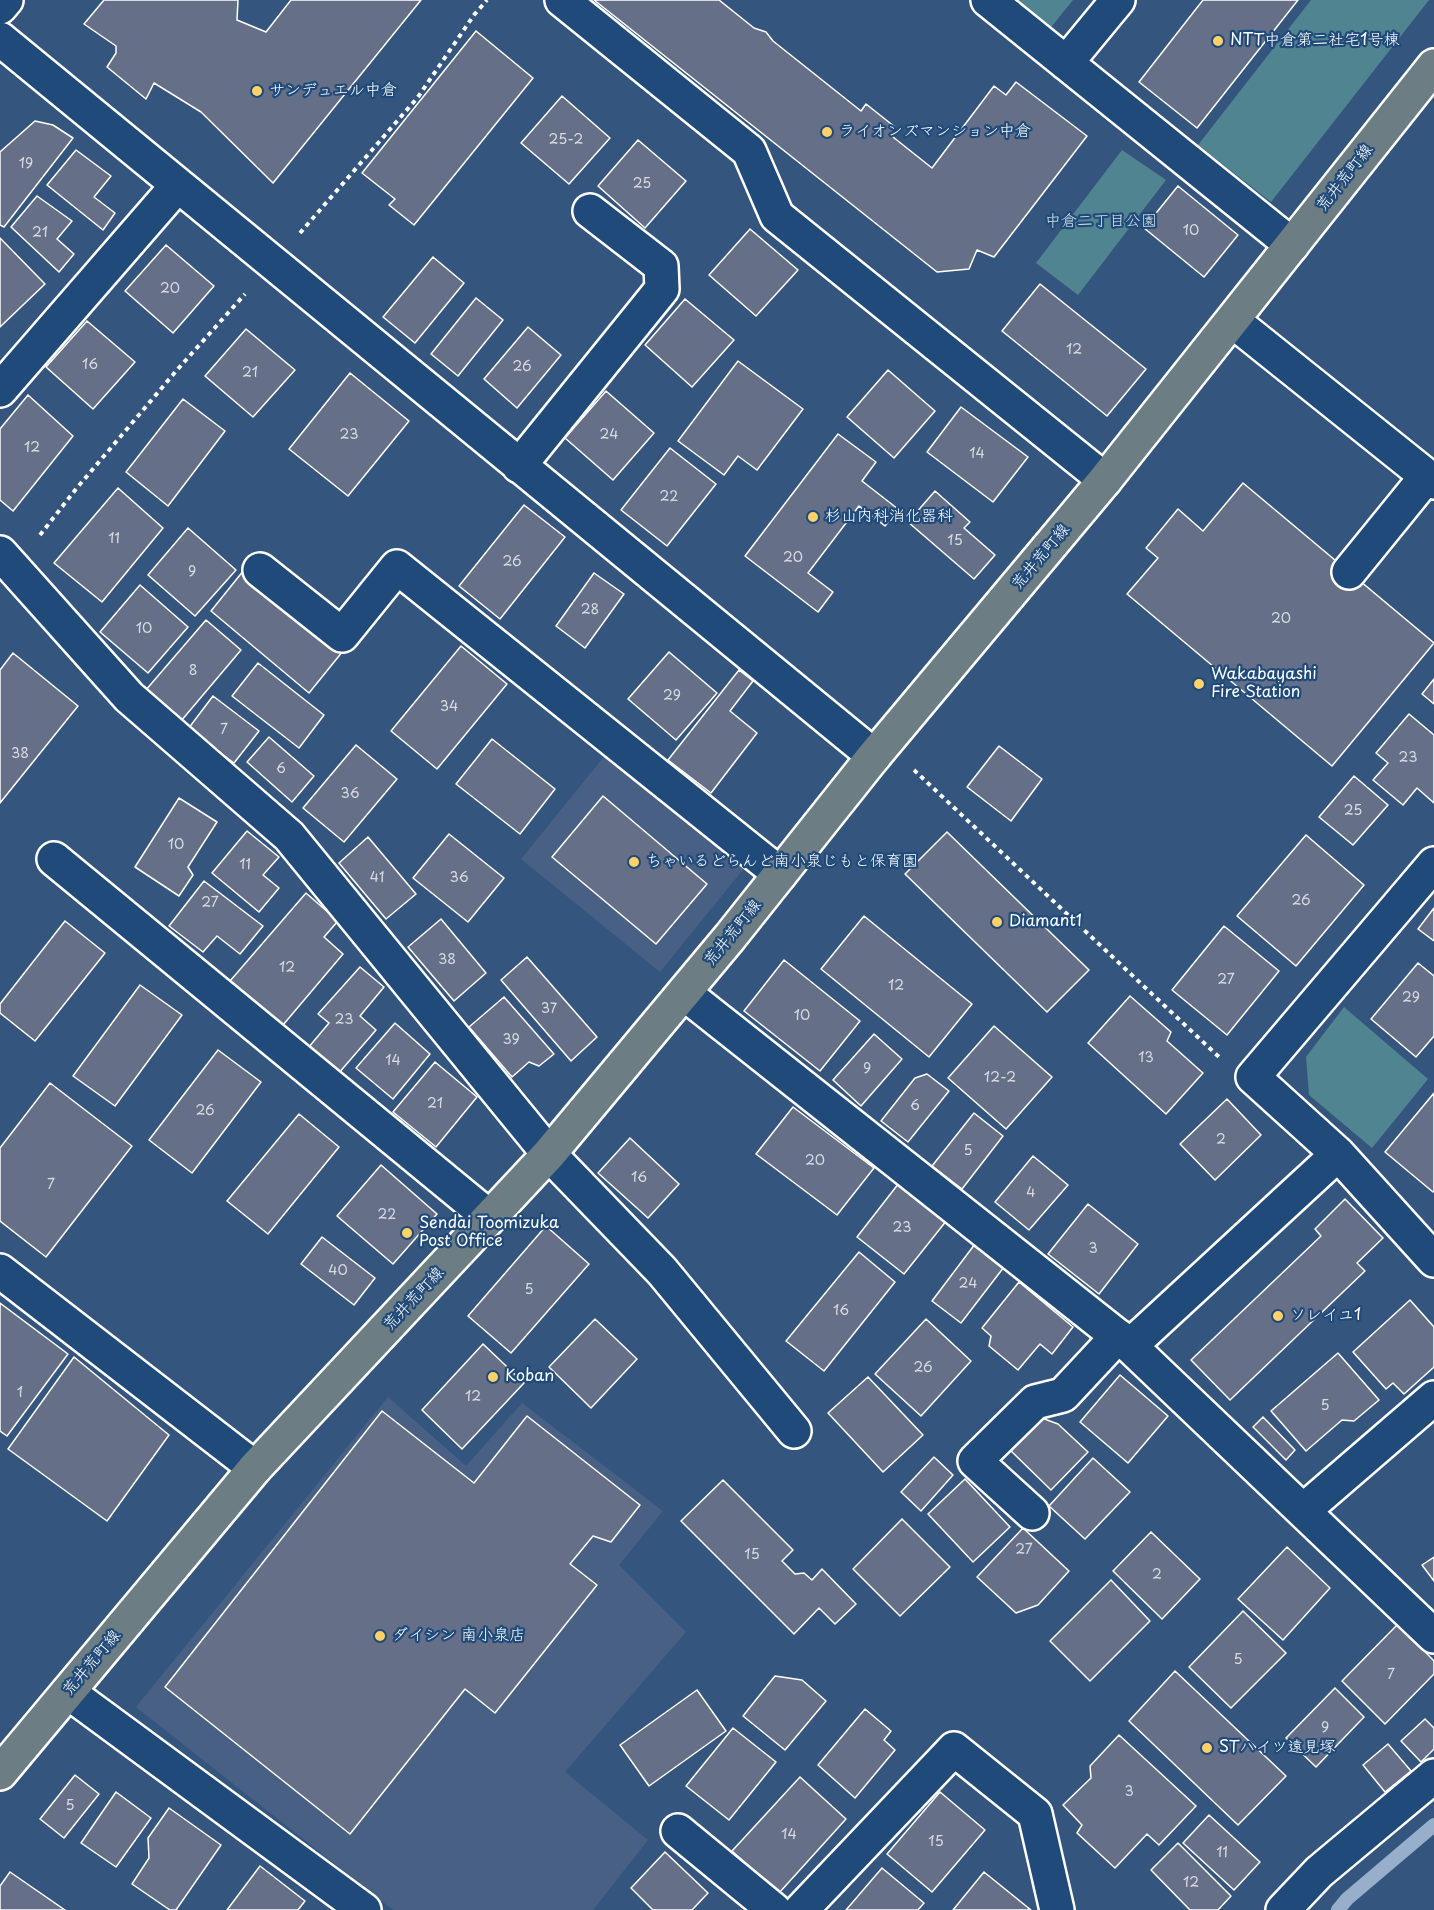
<!DOCTYPE html>
<meta charset="utf-8">
<style>
body{margin:0}
canvas{display:block;background:#34557e}
</style>
<canvas width="1434" height="1910"></canvas>
<script>
const g = document.querySelector('canvas').getContext('2d');
g.lineJoin = 'round';
function fillPath(path, color) { g.fillStyle = color; g.fill(path, 'evenodd'); }
const poly = rows => new Path2D(rows.map(r => 'M' + r).join(''));
function trace(path, color, width, dash) { g.strokeStyle = color; g.lineWidth = width; g.lineCap = dash ? 'butt' : 'round'; g.setLineDash(dash || []); g.stroke(path); }
function label(font, color, halo, rows, align = 'center') {
  g.font = font + ' "Playpen Sans","Klee One",sans-serif'; g.lineWidth = 4.5; g.setLineDash([]); g.textBaseline = 'middle'; g.strokeStyle = halo; g.fillStyle = color; for (const [text, x, y, turn = 0] of rows) {
    g.save(); g.translate(x, y); g.rotate((+turn || 0) * Math.PI / 180); g.textAlign = isNaN(turn) ? turn : align; if (halo) g.strokeText(text, 0, 0); g.fillText(text, 0, 0); g.restore();
  }
}
const built = poly([
 [607,753,746,866,660,972,521,859],
 [388,1397,466,1466,522,1403,663,1511,619,1565,686,1632,565,1772,648,1840,593,1910,393,1910,136,1707]
]);
const green = poly([
 [1009,0,1073,0,1048,31],
 [1311,0,1429,0,1271,202,1198,145],
 [1122,150,1166,180,1078,295,1036,263],
 [1344,1007,1428,1079,1372,1148,1309,1095,1306,1057]
]);
const stream = poly([
 [1338,1910,1347,1899,1434,1825]
]);
const building = poly([
 [104,0,238,0,237,20,266,32,291,0,421,0,273,183,201,112,154,83,146,99,107,67,116,53,116,46,84,24,104,0],
 [594,0,719,0,754,28,766,32,773,41,861,111,866,104,895,127,893,137,932,168,994,86,1006,95,1016,82,1087,136,994,257,977,250,969,269,937,272,594,0],
 [1203,0,1298,0,1197,128,1139,82,1203,0],
 [476,31,533,78,414,225,389,205,395,199,362,173,476,31],
 [562,96,610,138,569,184,521,143,562,96],
 [35,121,53,125,73,138,4,227,0,225,0,152,35,121],
 [638,140,686,181,645,228,598,186,638,140],
 [76,150,111,176,94,197,115,213,103,230,47,185,76,150],
 [1178,186,1238,235,1204,277,1144,228,1178,186],
 [37,196,72,221,57,239,74,254,59,272,11,227,37,196],
 [750,229,798,270,756,316,709,275,750,229],
 [0,238,45,284,0,327,0,238],
 [166,245,214,286,173,333,125,291,166,245],
 [433,257,464,283,415,343,383,317,433,257],
 [1040,284,1146,369,1107,416,1002,331,1040,284],
 [476,298,503,320,458,376,431,354,476,298],
 [685,299,734,340,692,387,645,345,685,299],
 [87,321,135,362,93,409,46,367,87,321],
 [528,327,561,355,517,408,484,379,528,327],
 [246,329,295,370,253,417,205,376,246,329],
 [738,361,803,409,757,470,738,456,724,475,678,441,738,361],
 [888,370,935,411,894,458,847,417,888,370],
 [350,373,409,421,348,496,289,449,350,373],
 [606,391,654,433,613,480,565,438,606,391],
 [28,395,73,436,13,511,0,500,0,429,28,395],
 [183,399,225,431,168,506,126,472,183,399],
 [961,407,1028,457,993,502,927,452,961,407],
 [838,434,876,462,862,481,898,509,885,526,859,506,808,573,833,592,818,612,745,556,838,434],
 [670,448,716,484,667,546,621,510,670,448],
 [1243,483,1434,643,1332,766,1127,594,1158,558,1146,548,1178,509,1203,531,1243,483],
 [118,488,163,528,102,602,54,563,118,488],
 [935,491,970,522,964,528,995,555,974,579,908,522,935,491],
 [524,505,565,537,500,619,459,586,524,505],
 [188,528,236,570,195,616,148,575,188,528],
 [244,570,343,651,309,693,211,611,244,570],
 [594,573,624,594,585,648,556,626,594,573],
 [140,585,188,627,148,673,100,632,140,585],
 [206,620,241,650,181,721,145,691,206,620],
 [461,646,507,684,437,769,391,731,461,646],
 [669,652,717,693,676,740,628,699,669,652],
 [13,653,78,706,0,803,0,670,13,653],
 [258,663,324,715,299,748,232,696,258,663],
 [739,670,753,681,730,711,757,733,711,793,668,760,739,670],
 [1434,679,1434,704,1422,694,1434,679],
 [213,696,259,731,234,763,188,729,213,696],
 [1409,714,1434,735,1434,803,1417,788,1403,805,1373,780,1388,763,1376,753,1409,714],
 [269,737,314,776,292,802,247,762,269,737],
 [492,739,555,789,520,834,456,784,492,739],
 [356,745,397,779,344,842,303,808,356,745],
 [999,746,1042,779,1011,821,967,787,999,746],
 [1354,776,1388,805,1353,845,1319,817,1354,776],
 [603,796,707,884,656,944,552,857,603,796],
 [179,798,217,822,188,867,193,875,179,896,135,867,179,798],
 [247,831,279,857,263,875,279,888,259,912,212,873,247,831],
 [947,832,1089,970,1047,1012,905,874,947,832],
 [449,834,504,878,468,922,413,878,449,834],
 [1306,835,1364,885,1296,966,1237,916,1306,835],
 [368,837,416,894,386,919,339,863,368,837],
 [204,881,263,926,240,954,217,936,203,952,169,926,204,881],
 [306,893,338,921,324,937,343,954,283,1025,230,981,306,893],
 [1434,908,1434,941,1418,929,1434,908],
 [864,916,972,1004,929,1057,821,969,864,916],
 [441,919,486,973,454,1001,408,947,441,919],
 [65,921,105,953,35,1041,0,1013,0,1004,65,921],
 [1224,926,1279,971,1227,1035,1172,990,1224,926],
 [527,957,597,1037,571,1061,501,980,527,957],
 [784,960,860,1021,820,1071,744,1011,784,960],
 [1418,963,1434,976,1434,1036,1416,1057,1371,1019,1418,963],
 [360,967,384,987,360,1016,376,1030,338,1074,308,1048,329,1023,318,1014,360,967],
 [140,985,182,1015,115,1106,73,1076,140,985],
 [1130,996,1171,1032,1167,1041,1203,1073,1166,1114,1088,1043,1130,996],
 [504,997,554,1054,539,1066,529,1062,512,1077,469,1027,504,997],
 [395,1023,430,1054,393,1099,356,1068,395,1023],
 [994,1026,1052,1077,1006,1129,948,1078,994,1026],
 [874,1034,902,1059,861,1106,833,1080,874,1034],
 [218,1050,261,1082,192,1173,149,1140,218,1050],
 [435,1062,477,1097,436,1147,393,1112,435,1062],
 [927,1074,949,1091,908,1142,881,1121,915,1078,927,1074],
 [50,1083,132,1146,46,1257,0,1221,0,1148,50,1083],
 [1434,1093,1434,1191,1433,1192,1385,1152,1434,1093],
 [1227,1099,1261,1135,1215,1180,1180,1144,1227,1099],
 [793,1107,874,1168,837,1215,756,1154,793,1107],
 [974,1113,1003,1136,962,1189,932,1166,974,1113],
 [299,1114,339,1147,268,1234,227,1201,299,1114],
 [630,1138,679,1184,648,1218,598,1173,630,1138],
 [1033,1156,1068,1185,1029,1230,995,1202,1033,1156],
 [381,1165,437,1214,393,1264,337,1216,381,1165],
 [899,1183,947,1220,904,1274,857,1237,899,1183],
 [1345,1199,1383,1238,1357,1263,1365,1271,1230,1400,1191,1360,1321,1236,1315,1229,1345,1199],
 [1088,1204,1138,1244,1099,1294,1048,1254,1088,1204],
 [546,1226,589,1264,511,1353,468,1316,546,1226],
 [322,1237,375,1278,354,1305,301,1264,322,1237],
 [975,1244,1004,1267,961,1323,932,1301,975,1244],
 [859,1252,895,1282,824,1371,786,1341,859,1252],
 [1019,1282,1073,1327,1052,1354,1040,1344,1018,1370,989,1346,991,1336,982,1328,1019,1282],
 [1410,1300,1434,1327,1434,1367,1404,1394,1393,1383,1386,1389,1353,1352,1410,1300],
 [0,1303,68,1354,7,1436,0,1431,0,1303],
 [595,1319,637,1359,591,1408,549,1367,595,1319],
 [926,1319,971,1361,921,1416,875,1374,926,1319],
 [483,1344,524,1383,462,1449,422,1410,483,1344],
 [1338,1353,1379,1400,1354,1421,1342,1420,1306,1451,1271,1411,1338,1353],
 [74,1357,169,1435,107,1521,8,1449,74,1357],
 [1120,1375,1168,1416,1128,1463,1080,1422,1120,1375],
 [868,1377,923,1435,883,1472,828,1413,868,1377],
 [382,1411,474,1483,527,1416,640,1505,611,1542,593,1536,570,1564,597,1585,495,1713,465,1689,350,1834,165,1687,382,1411],
 [1039,1417,1058,1424,1088,1452,1051,1490,1009,1449,1039,1417],
 [1263,1417,1295,1450,1286,1460,1253,1427,1263,1417],
 [934,1457,953,1475,921,1511,901,1492,934,1457],
 [1093,1458,1130,1492,1085,1539,1049,1506,1093,1458],
 [965,1479,1010,1527,973,1562,928,1514,965,1479],
 [723,1480,793,1550,782,1561,795,1574,804,1573,812,1580,822,1569,856,1604,835,1624,819,1608,794,1634,681,1521,723,1480],
 [902,1519,950,1567,900,1616,853,1569,902,1519],
 [1023,1528,1069,1571,1038,1605,1016,1613,977,1577,1023,1528],
 [1151,1532,1200,1579,1162,1619,1113,1571,1151,1532],
 [1287,1547,1330,1588,1283,1640,1238,1599,1287,1547],
 [1434,1557,1434,1581,1422,1565,1434,1557],
 [1111,1580,1150,1621,1090,1681,1050,1641,1111,1580],
 [1243,1611,1286,1653,1231,1708,1189,1667,1243,1611],
 [1398,1624,1434,1661,1434,1674,1385,1724,1342,1681,1398,1624],
 [1175,1671,1286,1776,1238,1825,1129,1721,1175,1671],
 [775,1676,802,1680,826,1701,785,1750,743,1716,775,1676],
 [1335,1688,1364,1717,1316,1767,1286,1738,1335,1688],
 [697,1690,726,1731,649,1786,620,1745,697,1690],
 [865,1709,891,1731,884,1740,895,1750,855,1798,818,1765,865,1709],
 [1425,1719,1434,1728,1434,1749,1421,1762,1401,1741,1425,1719],
 [733,1728,776,1762,729,1820,686,1786,733,1728],
 [1119,1735,1196,1806,1159,1845,1147,1834,1115,1868,1077,1833,1082,1825,1063,1805,1091,1778,1090,1766,1119,1735],
 [1388,1744,1411,1771,1385,1792,1363,1765,1388,1744],
 [75,1775,99,1794,64,1838,40,1819,75,1775],
 [800,1777,846,1819,779,1893,732,1851,800,1777],
 [116,1792,151,1818,116,1867,81,1843,116,1792],
 [940,1792,985,1830,932,1892,887,1854,940,1792],
 [169,1808,221,1845,176,1910,170,1910,132,1884,149,1858,148,1838,169,1808],
 [1209,1815,1260,1862,1234,1890,1183,1843,1209,1815],
 [1178,1843,1231,1896,1218,1910,1190,1910,1151,1870,1178,1843],
 [665,1852,708,1893,692,1910,653,1910,631,1888,665,1852],
 [260,1866,305,1901,298,1910,227,1910,260,1866],
 [882,1868,924,1903,918,1910,846,1910,882,1868],
 [10,1872,65,1910,0,1910,0,1886,10,1872],
 [984,1872,1031,1910,953,1910,984,1872]
]);
const path = poly([
 [300,233,418,97,474,15,487,0],
 [40,535,76,489,177,370,245,294],
 [914,770,1219,1057]
]);
const minor = poly([
 [562,0,749,151,777,216,1105,480],
 [988,0,1292,245],
 [0,7,6,0],
 [0,39,874,756],
 [1066,63,1118,0],
 [1233,321,1434,482],
 [0,390,177,186],
 [519,466,662,289,661,266,590,211],
 [0,553,129,697,289,836,549,1154,662,1271,794,1431],
 [260,570,342,635,397,567,780,874],
 [1349,572,1427,476],
 [54,859,489,1217],
 [1434,864,1253,1077,1338,1154,1434,1260],
 [684,993,1130,1346,1434,1636],
 [0,1271,255,1468],
 [1130,1346,1338,1154],
 [1303,1511,1434,1398],
 [1032,1513,975,1461,1035,1402,1063,1395,1118,1336],
 [68,1692,364,1910],
 [678,1831,774,1910],
 [801,1910,954,1749,1035,1814,1057,1910],
 [1283,1910,1319,1872,1434,1776]
]);
const major = poly([
 [0,1773,255,1468,549,1154,730,937,874,756,1105,480,1434,66]
]);
const markers = [
 [1218,41,6,"#ffd166"],
 [257,91,6,"#ffd166"],
 [827,132,6,"#ffd166"],
 [813,517,6,"#ffd166"],
 [1199,684,6,"#ffd166"],
 [634,862,6,"#ffd166"],
 [997,922,6,"#ffd166"],
 [407,1233,6,"#ffd166"],
 [1278,1316,6,"#ffd166"],
 [493,1377,6,"#ffd166"],
 [380,1636,6,"#ffd166"],
 [1207,1748,6,"#ffd166"]
];
const numberNames = [
 ["25-2",566,140],
 ["19",26,164],
 ["25",642,184],
 ["10",1191,231],
 ["21",40,233],
 ["20",170,289],
 ["12",1074,350],
 ["16",90,365],
 ["26",522,367],
 ["21",250,373],
 ["23",349,435],
 ["24",609,435],
 ["12",32,448],
 ["14",977,454],
 ["22",669,497],
 ["11",114,539],
 ["15",955,541],
 ["20",793,558],
 ["26",512,562],
 ["9",192,572],
 ["28",590,610],
 ["20",1281,619],
 ["10",144,629],
 ["8",193,671],
 ["29",672,696],
 ["34",449,707],
 ["7",224,730],
 ["38",20,754],
 ["23",1408,758],
 ["6",281,769],
 ["36",350,794],
 ["25",1353,811],
 ["10",176,845],
 ["11",245,865],
 ["41",377,878],
 ["36",459,878],
 ["26",1301,901],
 ["27",210,903],
 ["38",447,960],
 ["12",287,968],
 ["27",1226,980],
 ["12",896,986],
 ["29",1411,998],
 ["37",549,1009],
 ["10",802,1016],
 ["23",344,1020],
 ["39",511,1040],
 ["13",1146,1058],
 ["14",393,1061],
 ["9",867,1069],
 ["12-2",1000,1078],
 ["21",435,1104],
 ["6",915,1106],
 ["26",205,1111],
 ["2",1221,1140],
 ["5",968,1151],
 ["20",815,1161],
 ["16",639,1178],
 ["7",51,1185],
 ["4",1031,1193],
 ["22",387,1215],
 ["23",902,1228],
 ["3",1093,1249],
 ["40",338,1271],
 ["24",968,1284],
 ["5",529,1290],
 ["16",841,1311],
 ["26",923,1368],
 ["1",20,1393],
 ["12",473,1397],
 ["5",1325,1406],
 ["27",1024,1550],
 ["15",752,1555],
 ["2",1157,1575],
 ["5",1238,1660],
 ["7",1391,1675],
 ["9",1325,1728],
 ["3",1129,1792],
 ["5",70,1806],
 ["14",789,1835],
 ["15",936,1842],
 ["11",1222,1853],
 ["12",1191,1883]
];
const poiNames = [
 ["NTT中倉第二社宅1号棟",1230,41],
 ["サンデュエル中倉",269,91],
 ["ライオンズマンション中倉",839,132],
 ["杉山内科消化器科",825,517],
 ["Wakabayashi",1211,675],
 ["Fire Station",1211,693],
 ["ちゃいるどらんど南小泉じもと保育園",646,862],
 ["Diamant1",1009,922],
 ["Sendai Toomizuka",419,1224],
 ["Post Office",419,1242],
 ["ソレイユ1",1290,1316],
 ["Koban",505,1377],
 ["ダイシン 南小泉店",392,1636],
 ["STハイツ遠見塚",1219,1748]
];
const streetNames = [
 ["荒井荒町線",1345,178,-52],
 ["荒井荒町線",1041,557,-50],
 ["荒井荒町線",733,933,-51],
 ["荒井荒町線",414,1299,-47],
 ["荒井荒町線",92,1663,-50]
];
const parkNames = [
 ["中倉二丁目公園",1101,222]
];
fillPath(built, '#476084');
fillPath(green, '#518491');
trace(stream, '#97afca', 14);
fillPath(building, '#666f88');
trace(building, '#fff', 1.5);
trace(minor, '#fff', 38);
trace(major, '#fff', 38);
trace(path, '#fff', 4, [4.5, 4.5]);
trace(minor, '#1f4a7a', 33);
trace(major, '#6c7e84', 33);
for (const [x, y, r, color] of markers) { const dot = new Path2D(); dot.arc(x, y, r, 0, 2 * Math.PI); g.fillStyle = color; g.fill(dot); trace(dot, '#1f4a7a', 2); }
label('14px', '#d9dbe1', null, numberNames);
label('16px', '#fff', '#1f4a7a', poiNames, 'left');
label('16px', '#fff', '#1f4a7a', streetNames);
label('16px', '#d4e0e4', '#1f4a7a', parkNames);
</script>
